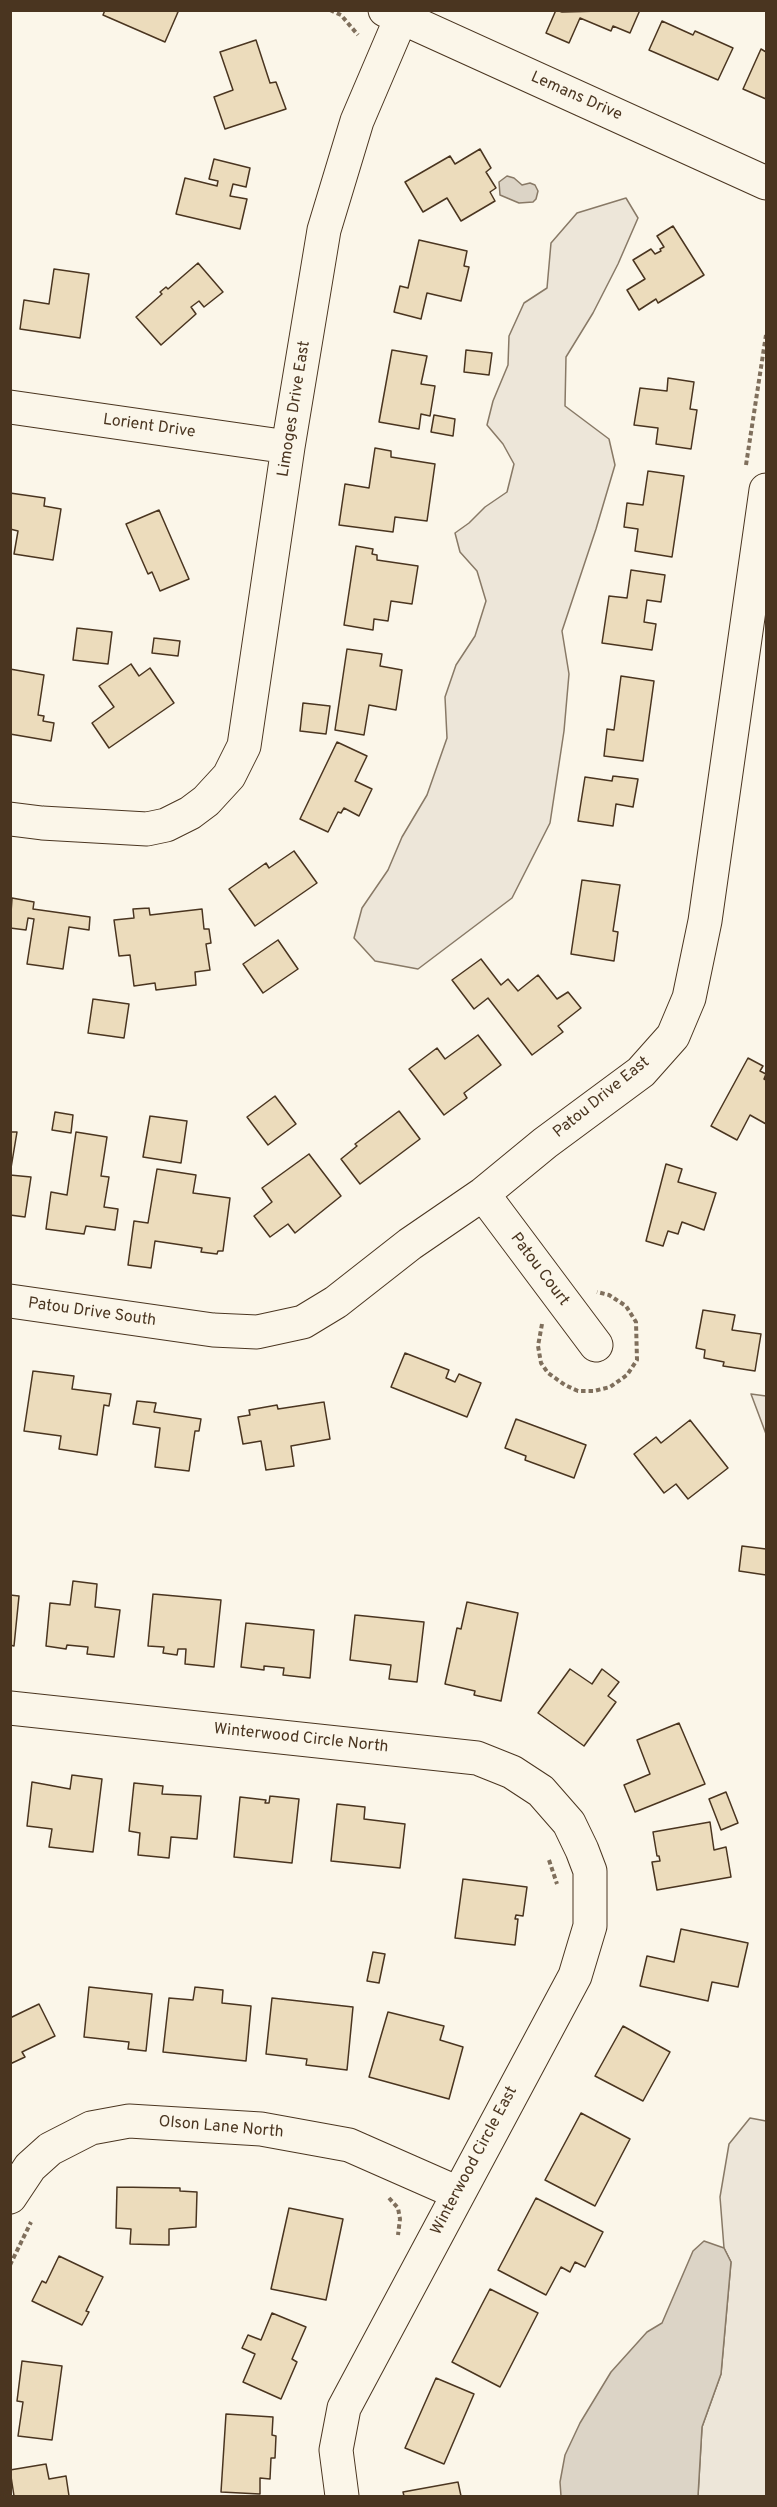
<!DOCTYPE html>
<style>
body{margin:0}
#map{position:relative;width:777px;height:2507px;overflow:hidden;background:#fbf6e9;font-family:Overpass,sans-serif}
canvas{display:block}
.frame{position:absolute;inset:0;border:12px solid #4a3520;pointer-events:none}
</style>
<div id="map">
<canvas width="777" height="2507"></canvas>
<div class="frame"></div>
</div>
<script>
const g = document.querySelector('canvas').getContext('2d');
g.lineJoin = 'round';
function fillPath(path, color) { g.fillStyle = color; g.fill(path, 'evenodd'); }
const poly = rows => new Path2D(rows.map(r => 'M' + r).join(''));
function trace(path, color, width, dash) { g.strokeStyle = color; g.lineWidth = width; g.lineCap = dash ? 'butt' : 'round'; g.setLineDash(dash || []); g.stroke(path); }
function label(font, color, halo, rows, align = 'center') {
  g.font = font + ' Overpass,sans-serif'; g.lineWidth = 4.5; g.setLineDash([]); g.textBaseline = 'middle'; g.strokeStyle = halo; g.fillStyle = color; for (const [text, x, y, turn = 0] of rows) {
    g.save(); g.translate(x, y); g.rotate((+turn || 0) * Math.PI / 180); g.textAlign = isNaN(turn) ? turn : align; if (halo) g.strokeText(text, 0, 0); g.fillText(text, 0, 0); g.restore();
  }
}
const green = poly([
 [626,198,638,218,618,264,593,313,566,357,565,406,609,439,615,465,596,529,562,631,569,674,564,731,550,823,512,898,418,969,375,961,354,938,362,908,388,870,402,837,427,795,447,738,445,697,456,665,475,636,486,601,477,571,460,552,455,533,469,523,485,507,507,492,514,464,503,444,487,425,493,401,508,365,509,336,524,303,547,288,551,243,577,213,626,198],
 [751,1394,766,1396,766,1434,751,1394],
 [750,2118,766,2121,766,2496,698,2496,702,2427,721,2374,731,2262,724,2248,720,2197,729,2144,750,2118]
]);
const water = poly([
 [507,176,514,178,522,185,530,183,535,185,538,191,536,199,533,202,519,203,500,195,499,182,507,176],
 [704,2241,724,2248,731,2262,721,2374,702,2427,698,2496,561,2496,560,2482,565,2455,580,2423,611,2372,647,2332,662,2323,693,2251,704,2241]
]);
const building = poly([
 [105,10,174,10,178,12,165,42,103,15,105,10],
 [556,10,562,12,640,10,630,33,613,26,611,31,580,18,569,43,546,33,556,10],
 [662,21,693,35,695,31,733,48,718,80,649,50,662,21],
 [256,40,270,83,276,82,286,109,225,129,214,97,233,90,220,52,256,40],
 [761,49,766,52,766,99,743,89,761,49],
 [480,149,491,168,486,172,496,188,490,192,495,201,461,221,447,198,423,212,405,182,450,156,455,164,480,149],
 [214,159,250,168,246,187,233,184,230,196,247,199,240,229,176,214,185,178,217,186,218,181,209,179,214,159],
 [673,226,704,275,658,303,656,299,639,310,627,290,645,279,633,260,651,249,655,254,661,251,660,249,664,247,657,236,673,226],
 [419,240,467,251,464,266,469,267,461,301,427,293,421,319,394,312,400,286,408,288,419,240],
 [198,263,223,292,204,307,199,301,191,307,196,314,161,345,136,317,162,294,160,292,166,287,168,289,198,263],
 [54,269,89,274,80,338,20,329,24,300,49,304,54,269],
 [392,350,427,356,421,384,435,386,430,416,421,414,419,429,379,422,392,350],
 [466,350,492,353,489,375,464,372,466,350],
 [668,378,694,382,690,409,697,410,691,449,656,444,658,428,634,425,640,388,667,391,668,378],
 [434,415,455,419,453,436,431,432,434,415],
 [375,448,391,451,391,457,435,464,427,521,395,517,393,532,339,525,345,484,369,488,375,448],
 [648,471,684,476,672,557,635,551,638,529,624,527,627,503,643,505,648,471],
 [10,493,45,498,44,506,61,509,53,560,14,554,18,531,10,529,10,493],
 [159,510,189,579,160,591,152,572,148,574,126,524,159,510],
 [356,546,373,549,372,554,377,555,377,560,418,566,412,604,391,601,388,621,374,619,373,630,344,625,356,546],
 [631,570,665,575,661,602,647,600,644,622,656,624,652,650,602,643,609,596,627,598,631,570],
 [77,628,112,632,108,664,73,660,77,628],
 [154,638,180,641,178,656,152,653,154,638],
 [347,649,382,654,380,666,402,670,396,710,369,705,364,735,335,730,347,649],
 [131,664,139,676,150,668,174,703,109,748,92,723,114,707,99,686,131,664],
 [10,669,44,675,38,715,44,716,43,721,54,723,51,741,10,734,10,669],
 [621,676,654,681,643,761,604,756,607,729,614,730,621,676],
 [303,703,330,706,326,734,300,731,303,703],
 [337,742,367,756,355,781,372,789,359,816,344,808,341,813,338,812,328,832,300,819,337,742],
 [613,776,638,779,633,807,616,804,613,826,578,821,585,777,612,781,613,776],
 [294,851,317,883,255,926,229,889,266,863,269,868,294,851],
 [582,880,620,885,613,931,618,932,614,961,571,954,582,880],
 [12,898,34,902,33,909,90,917,89,930,69,927,63,969,27,964,34,919,28,918,26,930,10,928,12,898],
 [149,908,150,915,202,909,204,929,209,929,211,943,206,944,210,970,195,972,196,985,156,990,155,983,134,986,130,955,119,956,114,920,134,918,133,909,149,908],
 [278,940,298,969,263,993,243,964,278,940],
 [481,959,501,985,508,979,518,991,538,975,557,999,568,992,581,1008,558,1026,563,1032,532,1055,488,998,474,1009,452,980,481,959],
 [93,999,129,1004,124,1038,88,1033,93,999],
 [478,1035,501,1065,464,1093,467,1098,444,1115,409,1069,437,1048,445,1059,478,1035],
 [748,1058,763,1066,760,1071,766,1074,764,1079,766,1080,766,1124,750,1115,737,1140,711,1126,748,1058],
 [275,1096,296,1124,268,1145,247,1117,275,1096],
 [399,1111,420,1139,360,1184,341,1159,357,1146,355,1144,399,1111],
 [55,1112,73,1115,71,1133,52,1130,55,1112],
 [150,1116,187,1121,181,1163,143,1157,150,1116],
 [10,1132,17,1132,10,1174,10,1132],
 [76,1132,107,1137,101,1176,109,1177,104,1207,118,1209,115,1230,86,1226,84,1234,46,1229,51,1192,67,1195,76,1132],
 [309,1154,341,1196,295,1233,288,1224,270,1237,254,1216,272,1202,262,1188,309,1154],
 [666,1164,682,1169,678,1182,716,1193,704,1230,682,1222,678,1234,668,1231,663,1246,646,1241,666,1164],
 [157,1169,196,1175,193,1193,230,1198,223,1251,218,1251,217,1254,201,1252,202,1248,155,1241,151,1268,128,1265,134,1221,148,1223,157,1169],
 [10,1175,31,1177,25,1217,10,1215,10,1175],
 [703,1310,735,1315,732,1330,761,1334,755,1371,723,1366,724,1362,704,1358,705,1350,696,1348,703,1310],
 [405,1353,449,1370,446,1378,455,1382,459,1374,481,1383,467,1417,391,1387,405,1353],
 [33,1371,74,1376,72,1389,111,1394,109,1406,104,1405,97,1455,59,1449,61,1436,24,1431,33,1371],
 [137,1401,156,1403,154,1412,201,1419,199,1431,195,1431,189,1471,155,1467,160,1428,133,1424,137,1401],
 [324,1402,330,1439,291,1446,294,1466,266,1470,261,1441,243,1444,238,1417,250,1415,249,1410,277,1405,278,1409,324,1402],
 [516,1419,586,1445,574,1478,525,1460,526,1456,505,1448,516,1419],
 [690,1420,728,1468,688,1499,676,1484,664,1493,634,1454,656,1437,661,1443,690,1420],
 [742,1546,766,1549,766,1575,739,1571,742,1546],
 [73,1581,97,1584,95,1607,120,1610,114,1657,87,1654,88,1647,67,1645,66,1649,46,1646,50,1603,70,1605,73,1581],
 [153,1594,221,1600,214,1667,185,1664,186,1649,178,1649,177,1655,163,1653,164,1647,148,1646,153,1594],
 [10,1595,19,1596,14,1646,10,1645,10,1595],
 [467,1602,518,1613,501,1701,474,1695,475,1691,445,1684,457,1628,461,1629,467,1602],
 [355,1615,424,1622,417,1682,389,1679,391,1665,350,1660,355,1615],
 [246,1623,314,1630,310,1678,283,1675,284,1668,264,1666,264,1670,241,1667,246,1623],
 [570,1669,592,1684,602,1669,619,1682,608,1696,616,1702,584,1746,538,1713,570,1669],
 [679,1723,705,1784,635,1812,624,1785,650,1774,637,1740,679,1723],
 [72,1775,102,1779,93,1852,49,1847,52,1829,27,1826,32,1782,70,1789,72,1775],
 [134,1783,163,1786,162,1794,201,1796,197,1839,171,1837,169,1858,138,1855,140,1833,129,1831,134,1783],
 [726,1792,738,1823,721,1830,709,1799,726,1792],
 [270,1796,299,1799,292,1863,234,1857,240,1797,266,1800,265,1803,269,1803,270,1796],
 [337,1804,365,1807,364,1819,405,1824,400,1868,331,1861,337,1804],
 [710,1822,714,1850,726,1847,731,1877,657,1890,652,1862,660,1861,659,1856,657,1856,653,1832,710,1822],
 [463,1879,527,1887,523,1916,516,1915,515,1919,518,1919,515,1945,455,1938,463,1879],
 [681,1929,748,1943,738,1987,712,1982,708,2001,640,1986,647,1956,674,1962,681,1929],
 [373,1952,385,1954,379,1983,367,1981,373,1952],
 [89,1987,152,1994,146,2051,128,2049,129,2042,84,2037,89,1987],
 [195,1987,223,1990,222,2003,251,2006,246,2061,163,2052,169,1998,193,2000,195,1987],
 [272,1998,353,2007,347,2070,306,2065,307,2059,266,2054,272,1998],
 [39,2004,55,2036,22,2052,25,2057,10,2064,10,2018,39,2004],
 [388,2012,444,2026,440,2040,463,2047,449,2099,369,2077,388,2012],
 [623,2026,670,2052,643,2101,595,2076,623,2026],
 [581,2113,630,2139,595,2206,545,2180,581,2113],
 [117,2187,180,2188,180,2191,197,2192,196,2227,169,2229,169,2245,130,2244,131,2229,116,2228,117,2187],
 [536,2198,603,2232,585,2267,575,2262,570,2272,561,2267,546,2295,498,2270,536,2198],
 [289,2208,343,2219,326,2300,271,2289,289,2208],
 [59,2256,103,2277,86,2311,89,2312,82,2325,32,2301,42,2281,46,2283,59,2256],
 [490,2289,538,2313,500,2387,452,2362,490,2289],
 [272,2313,306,2327,292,2359,297,2362,281,2399,243,2382,255,2354,242,2348,248,2335,261,2340,272,2313],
 [22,2361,62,2366,52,2440,18,2436,23,2402,17,2401,22,2361],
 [436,2378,474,2394,444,2464,405,2448,436,2378],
 [226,2414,273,2417,272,2435,276,2436,275,2458,271,2458,270,2479,260,2478,260,2494,221,2492,226,2414],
 [46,2464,49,2479,66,2476,69,2496,14,2496,10,2470,46,2464],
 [458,2482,461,2496,404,2496,403,2492,458,2482]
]);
const path = poly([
 [330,10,341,15,358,35],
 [746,465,766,335],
 [542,1324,538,1346,541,1363,548,1373,565,1385,578,1391,594,1391,610,1387,627,1375,637,1360,636,1322,626,1306,609,1295,597,1292],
 [549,1860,557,1884],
 [389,2198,398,2208,400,2219,398,2235],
 [10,2265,31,2222]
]);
const minor = poly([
 [385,10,766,183],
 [10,407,288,447],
 [10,819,42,823,147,829,166,825,190,813,206,801,229,776,244,746,288,447,324,230,357,121,401,18],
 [483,1194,596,1345],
 [10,1301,213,1330,257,1332,303,1322,336,1302,410,1244,483,1194,545,1143,641,1072,673,1036,689,998,705,921,766,490],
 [10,1708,477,1758,512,1772,541,1791,569,1823,582,1850,590,1871,590,1926,575,1976,344,2408,336,2450,342,2496],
 [10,2197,30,2167,50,2149,91,2128,129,2121,261,2129,349,2145,458,2193]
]);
const streetNames = [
 ["Lemans Drive",576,97,24],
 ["Limoges Drive East",295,409,-81],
 ["Lorient Drive",149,427,8],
 ["Patou Drive East",602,1098,-39],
 ["Patou Court",539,1270,53],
 ["Patou Drive South",92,1313,8],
 ["Winterwood Circle North",301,1739,6],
 ["Olson Lane North",221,2128,5],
 ["Winterwood Circle East",475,2161,-62]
];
fillPath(green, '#ede6d9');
trace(green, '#887966', 1.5);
fillPath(water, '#dcd4c6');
trace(water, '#887966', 1.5);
fillPath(building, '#ecdcbc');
trace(building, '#4a3520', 1.5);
trace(minor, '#4a3520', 35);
trace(path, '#7f6f5c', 4, [4.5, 3]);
trace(minor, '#fbf6e9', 33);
label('16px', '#4a3520', '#fbf6e9', streetNames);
</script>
